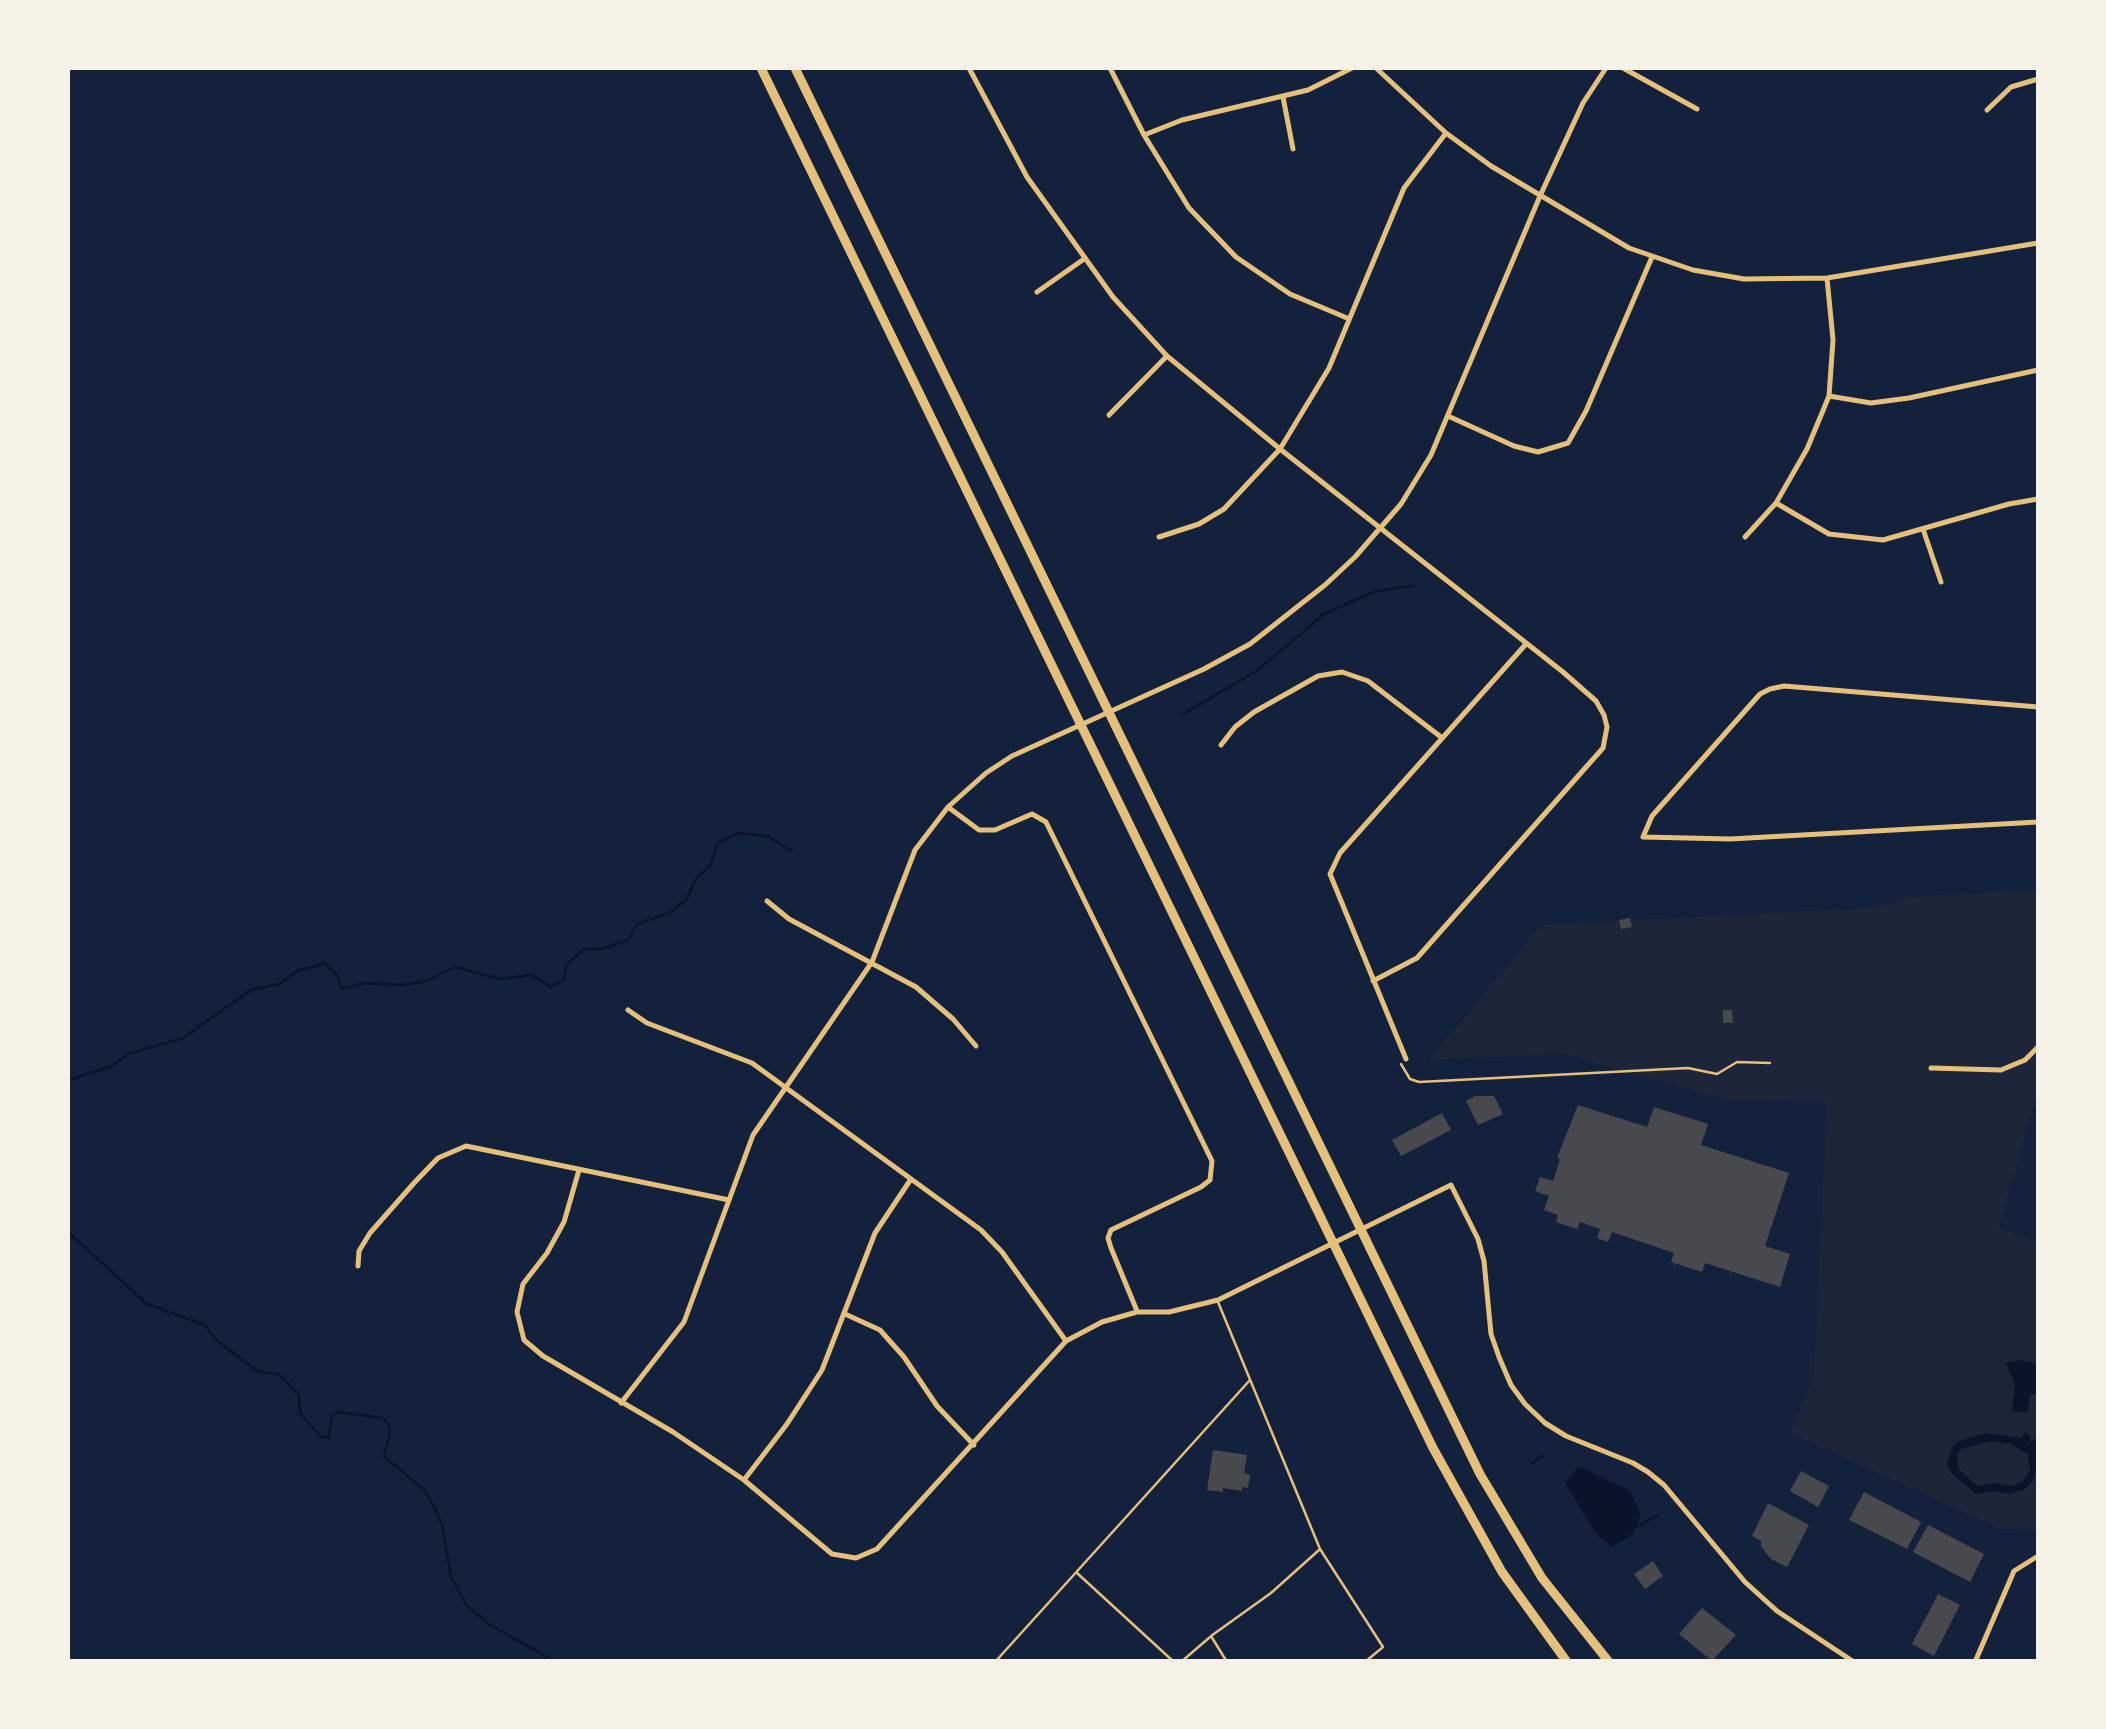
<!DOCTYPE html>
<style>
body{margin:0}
#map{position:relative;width:2106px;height:1729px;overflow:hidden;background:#14213d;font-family:Ubuntu,sans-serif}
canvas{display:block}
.frame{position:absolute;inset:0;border:70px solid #f6f1e7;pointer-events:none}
</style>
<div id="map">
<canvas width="2106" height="1729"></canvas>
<div class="frame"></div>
</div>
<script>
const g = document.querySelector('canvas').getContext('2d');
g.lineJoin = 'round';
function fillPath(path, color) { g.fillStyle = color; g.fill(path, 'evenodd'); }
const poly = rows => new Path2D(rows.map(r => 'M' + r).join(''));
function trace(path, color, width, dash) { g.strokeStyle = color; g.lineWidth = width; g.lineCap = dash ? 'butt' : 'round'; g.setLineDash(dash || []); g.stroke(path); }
const green = poly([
 [2038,889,2038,1090,1999,1228,2038,1241,2038,1530,2001,1529,1790,1433,1814,1377,1827,1101,1725,1100,1565,1054,1429,1060,1542,925,1879,907,1906,897]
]);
const water = poly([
 [2020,1360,2038,1364,2038,1394,2030,1394,2028,1412,2012,1411,2015,1385,2006,1363],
 [1986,1433,2022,1438,2024,1433,2029,1434,2031,1442,2038,1435,2037,1468,2033,1480,2025,1489,2009,1494,1994,1491,1976,1494,1951,1473,1947,1464,1953,1446,1959,1441],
 [1990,1441,2011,1444,2028,1455,2030,1471,2022,1482,2012,1486,1995,1483,1977,1486,1958,1468,1957,1455,1961,1449],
 [1578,1466,1630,1491,1641,1514,1633,1534,1613,1547,1597,1535,1565,1483]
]);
const stream = poly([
 [1183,714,1258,670,1324,614,1376,591,1413,586],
 [68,1080,112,1066,128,1054,183,1038,251,990,279,984,298,971,324,963,337,975,342,989,365,983,403,985,427,981,455,967,500,979,532,975,551,987,564,980,566,965,584,949,602,949,628,940,637,924,669,913,687,899,695,880,710,865,718,843,738,833,767,836,792,851],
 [68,1232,147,1304,205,1325,216,1340,249,1365,257,1371,280,1375,299,1395,300,1413,321,1437,329,1437,332,1415,337,1412,383,1418,389,1425,390,1433,384,1456,424,1490,434,1506,442,1524,451,1577,467,1606,492,1626,556,1662],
 [1531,1464,1542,1456],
 [1637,1527,1657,1516]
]);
const building = poly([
 [1630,918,1632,927,1621,929,1619,920],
 [1723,1010,1732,1010,1733,1023,1723,1023],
 [1475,1096,1494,1096,1503,1114,1478,1125,1466,1101],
 [1578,1105,1647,1127,1654,1107,1708,1124,1701,1145,1789,1173,1765,1246,1790,1254,1780,1287,1705,1263,1702,1272,1671,1262,1674,1253,1612,1232,1608,1242,1597,1238,1600,1229,1580,1222,1577,1229,1556,1222,1558,1215,1544,1210,1549,1196,1535,1191,1540,1177,1553,1181,1560,1159,1557,1158],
 [1442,1113,1451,1130,1401,1156,1392,1140],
 [1213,1450,1247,1455,1244,1473,1250,1475,1248,1488,1242,1487,1242,1491,1223,1488,1223,1492,1207,1490],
 [1801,1471,1829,1486,1818,1507,1790,1491],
 [1864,1492,1921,1522,1907,1549,1849,1520],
 [1768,1503,1809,1525,1787,1567,1771,1559,1761,1546,1761,1541,1752,1536],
 [1928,1525,1984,1554,1970,1582,1913,1552],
 [1653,1561,1663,1576,1645,1589,1634,1574],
 [1938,1594,1960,1605,1934,1656,1912,1644],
 [1702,1608,1736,1635,1712,1661,1679,1634]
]);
const path = poly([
 [1401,1064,1410,1079,1419,1082,1688,1068,1717,1074,1737,1062,1770,1063]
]);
const service = poly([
 [1218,1302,1320,1549,1383,1647,1365,1662],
 [1077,1573,1174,1662],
 [995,1662,1250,1380],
 [1181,1662,1210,1637],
 [1227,1662,1211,1636,1271,1593,1319,1550]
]);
const minor = poly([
 [969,68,1027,177,1113,297,1167,356,1280,449,1563,672,1596,701,1604,715,1607,727,1603,748,1417,958,1373,981],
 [1110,68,1144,135,1189,208,1236,257,1290,294,1347,318],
 [1376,68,1446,133,1491,166,1629,248,1693,270,1744,279,1827,278,2038,243],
 [1623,68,1697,109],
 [1283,97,1293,149],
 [1987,110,2011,87,2038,79],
 [1144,135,1182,120,1308,90,1352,68],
 [1037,292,1084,259],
 [1829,396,1871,403,1909,398,2038,370],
 [1109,415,1167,356],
 [1448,416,1514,446,1538,452,1568,443,1586,411,1652,257],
 [1776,503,1829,534,1883,540,2009,504,2038,499],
 [1923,529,1941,582],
 [1159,537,1199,524,1224,509,1280,449,1329,368,1404,188,1446,133],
 [1745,537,1776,503,1807,449,1829,396,1833,340,1827,278],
 [2038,707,1784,686,1770,689,1760,694,1652,816,1643,837,1730,839,2038,822],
 [1221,745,1235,727,1254,712,1318,676,1342,672,1368,681,1441,737],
 [948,807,979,830,995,830,1032,814,1046,822,1212,1161,1210,1180,1201,1187,1111,1230,1108,1238,1111,1248,1137,1311],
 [767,901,789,919,916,987,953,1019,976,1046],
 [628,1010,647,1023,752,1063,981,1230,1002,1252,1066,1341],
 [1406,1059,1330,874,1340,853,1526,644],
 [1931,1068,2001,1070,2025,1060,2038,1047],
 [579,1170,564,1222,547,1253,523,1284,517,1312,524,1340,543,1356,673,1432,744,1480,832,1554,856,1558,877,1549,1066,1341,1102,1322,1137,1312,1169,1312,1218,1300,1451,1185,1478,1239,1484,1261,1491,1334,1499,1357,1511,1385,1525,1404,1545,1423,1566,1436,1633,1463,1648,1472,1664,1485,1745,1582,1777,1611,1854,1662],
 [358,1266,359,1251,370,1233,414,1183,438,1158,466,1146,729,1200],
 [845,1314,880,1330,904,1357,937,1406,974,1445],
 [621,1403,684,1322,753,1135,872,962,915,850,948,807,986,773,1012,756,1204,669,1250,644,1325,585,1355,557,1401,504,1431,455,1540,196,1583,103,1606,68],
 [744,1480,787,1424,822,1370,875,1233,911,1179],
 [1975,1662,2014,1571,2038,1556]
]);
const trunk = poly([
 [761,68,1433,1448,1502,1572,1567,1662],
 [795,68,1480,1474,1542,1578,1609,1662]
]);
fillPath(green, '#1d2539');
fillPath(water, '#0b132b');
trace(stream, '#0b132b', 2.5);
fillPath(building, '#48494c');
trace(path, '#e5c07b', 2.5);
trace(service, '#e5c07b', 2.5);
trace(minor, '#e5c07b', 5);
trace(trunk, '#e5c07b', 9);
</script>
